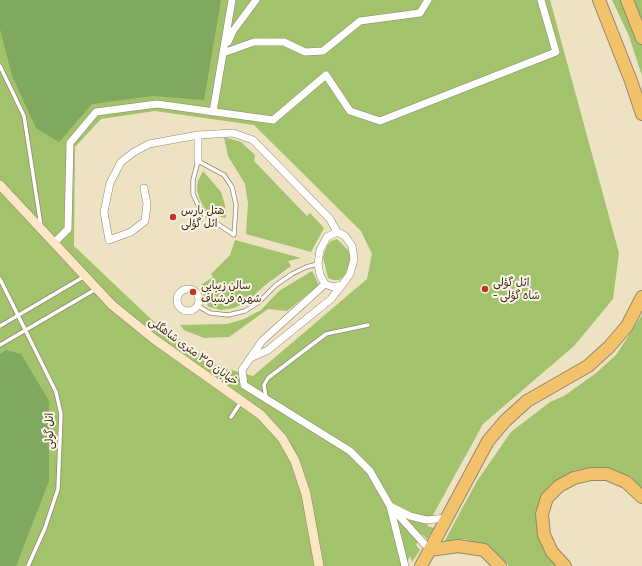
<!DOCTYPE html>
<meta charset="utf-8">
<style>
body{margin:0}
canvas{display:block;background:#ede2c2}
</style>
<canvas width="642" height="566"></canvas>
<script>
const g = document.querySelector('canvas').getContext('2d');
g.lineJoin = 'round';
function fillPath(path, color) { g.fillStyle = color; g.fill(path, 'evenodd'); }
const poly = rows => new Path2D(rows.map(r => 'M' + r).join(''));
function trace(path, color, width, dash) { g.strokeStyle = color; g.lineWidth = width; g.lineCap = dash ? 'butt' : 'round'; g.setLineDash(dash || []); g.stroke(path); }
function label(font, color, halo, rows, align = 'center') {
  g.font = font + ' Pangolin,"Playpen Sans Arabic",sans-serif'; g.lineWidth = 4; g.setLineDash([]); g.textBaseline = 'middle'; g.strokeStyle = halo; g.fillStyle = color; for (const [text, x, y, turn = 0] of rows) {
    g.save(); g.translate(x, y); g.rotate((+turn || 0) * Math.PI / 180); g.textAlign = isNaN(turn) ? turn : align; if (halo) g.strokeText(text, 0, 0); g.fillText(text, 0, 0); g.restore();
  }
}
const green = poly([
 [0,0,550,0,619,253,613,299,574,346,483,424,427,526,434,528,427,539,422,534,416,545,420,550,412,562,410,556,405,566,0,566],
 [155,111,254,125,361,231,372,254,367,279,253,376,217,366,152,320,74,246,75,147,101,119],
 [612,0,642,0,642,76,629,36],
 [224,137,241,142,255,155,254,161,307,216,310,213,324,228,311,252,246,234,248,203,245,184,228,156],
 [203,171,221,192,225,205,226,218,214,215,205,209,200,200,197,190,198,181],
 [337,239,348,250,351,258,348,268,344,276,339,280,333,280,328,278,323,257,327,246,331,241],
 [235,240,301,258,288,261,291,266,264,286,247,302,234,308,221,310,209,307,205,302,201,285,213,277,211,274,230,255],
 [312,271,319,285,287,311,268,309,229,337,204,338,184,330,180,325,227,324,244,319,261,310,279,291],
 [642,315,642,491,631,477,603,468,576,470,554,482,541,500,536,526,541,541,555,566,509,566,491,549,475,542,464,539,443,544,477,481,511,432,550,402,564,396,596,373,616,355]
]);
const forest = poly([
 [0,0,221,0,204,100,152,96,92,104,59,142,36,128,12,76,0,29],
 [6,350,21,354,49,401,49,481,16,566,0,566,0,354]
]);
const lane = poly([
 [0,66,24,116,41,226],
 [198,161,224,175,232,187,236,205,234,235,212,220,199,207,193,194,193,180,198,161],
 [0,279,56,392,61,414,58,489,45,528,28,566],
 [198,306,210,313,228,315,245,311,259,302,276,285,292,274,306,267,318,264],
 [0,326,85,276],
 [0,345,96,289],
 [266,397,264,385,268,378,326,334,368,325],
 [231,417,241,402]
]);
const street = poly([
 [228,42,233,31,256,0],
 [223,53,254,42,284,42,305,52,323,51,360,21,420,13,428,0],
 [213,112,232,0],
 [198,135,198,161],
 [144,188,147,204,145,221,131,232,109,240,104,212,110,183,121,162,134,152,149,144,198,135,233,133,253,140,330,219,337,232],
 [337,232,345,236,352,246,354,259,350,274,342,285,333,287,325,284,320,275,318,264,320,250,327,237,337,232],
 [54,243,68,229,70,143,96,112,157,104,273,120,326,75,350,111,380,121,556,52,541,0],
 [325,284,262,341,242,370,244,385,350,451,370,471,390,506,430,550],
 '177 300a11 11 0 1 1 22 0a11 11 0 1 1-22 0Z',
 [250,358,268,350,331,299,342,285],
 [405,566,390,506,410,516,426,520,447,518]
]);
const secondary = poly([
 [0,185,112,305,154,339,261,415,282,438,295,461,306,494,319,566]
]);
const highway = poly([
 [599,0,631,81,642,114],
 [627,0,642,38],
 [430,550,458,546,484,550,500,566],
 [421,566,488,441,505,421,527,401,588,366,609,347,627,326,642,297],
 [565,566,552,552,544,535,542,514,547,498,559,486,574,478,591,474,607,474,626,482,642,497]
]);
const markers = [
 [173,217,4,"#c8321e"],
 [485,289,4,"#c8321e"],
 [193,292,4,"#c8321e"]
];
const poiNames = [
 ["هتل پارس",181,211],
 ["ائل گؤلی",181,224],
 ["ائل گؤلی",493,283],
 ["- شاه گؤلی",493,296],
 ["سالن زیبایی",201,286],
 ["شهره فرشباف",201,299]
];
const streetNames = [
 ["خیابان ۳۵ متری شاهگلی",193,352,36],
 ["ائل گولی",50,431,-90]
];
fillPath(green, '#a2c26b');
fillPath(forest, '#81a85f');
trace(lane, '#948670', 5);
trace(street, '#948670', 8);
trace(secondary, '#948670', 10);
trace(highway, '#948670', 14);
trace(lane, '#fff', 3.5);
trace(street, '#fff', 7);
trace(secondary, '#fae7c3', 9);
trace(highway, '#f2c36a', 12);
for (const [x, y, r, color] of markers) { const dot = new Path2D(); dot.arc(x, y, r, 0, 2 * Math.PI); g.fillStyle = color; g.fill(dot); trace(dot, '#fcf5e5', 1.5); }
label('11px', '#3b2a1e', '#fcf5e5', poiNames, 'left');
label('11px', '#3b2a1e', '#fcf5e5', streetNames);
</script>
